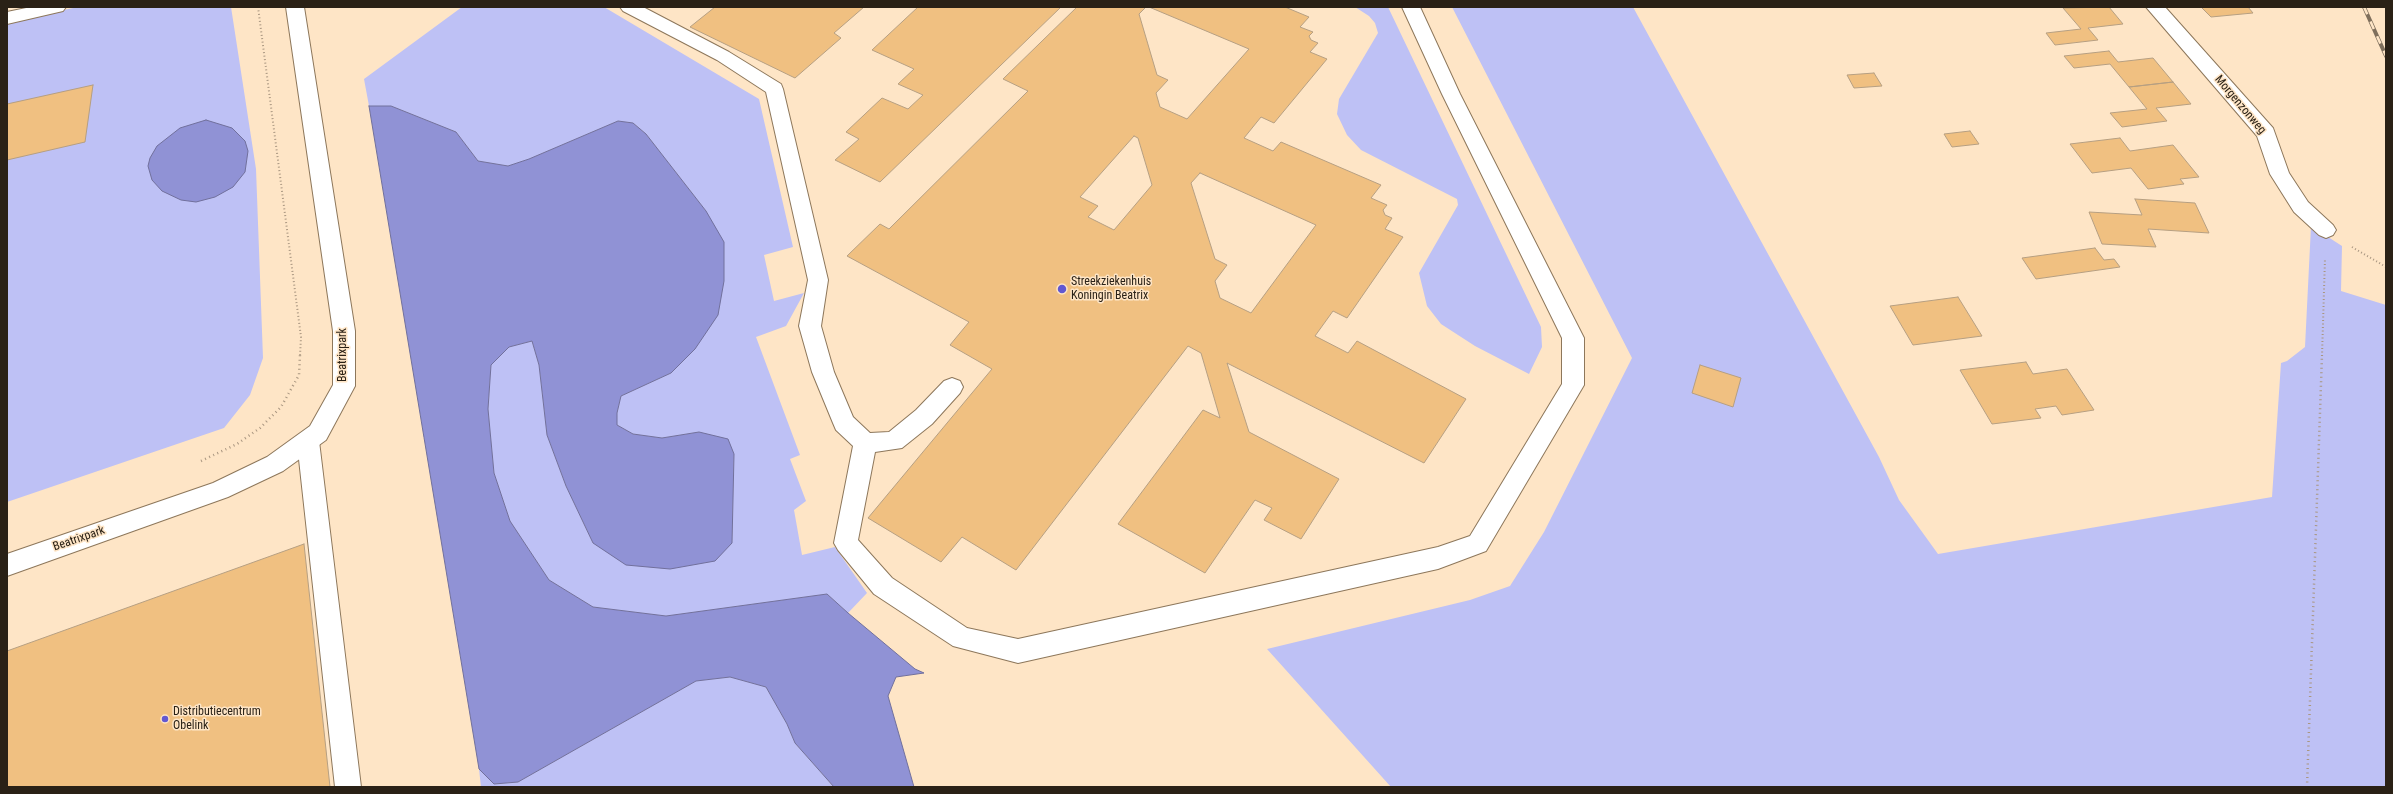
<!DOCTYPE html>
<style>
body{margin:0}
#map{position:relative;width:2393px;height:794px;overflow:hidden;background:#fee5c6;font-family:"Roboto Condensed",sans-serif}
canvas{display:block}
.frame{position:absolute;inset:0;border:8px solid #2a2116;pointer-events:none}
</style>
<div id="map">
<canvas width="2393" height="794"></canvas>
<div class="frame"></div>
</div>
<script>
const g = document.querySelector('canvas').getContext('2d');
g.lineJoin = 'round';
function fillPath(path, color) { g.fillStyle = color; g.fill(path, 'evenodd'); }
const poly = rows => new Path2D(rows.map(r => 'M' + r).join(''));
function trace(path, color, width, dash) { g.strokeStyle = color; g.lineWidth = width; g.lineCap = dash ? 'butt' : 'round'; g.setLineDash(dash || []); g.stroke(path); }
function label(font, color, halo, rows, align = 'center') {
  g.font = font + ' "Roboto Condensed",sans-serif'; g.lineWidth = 3; g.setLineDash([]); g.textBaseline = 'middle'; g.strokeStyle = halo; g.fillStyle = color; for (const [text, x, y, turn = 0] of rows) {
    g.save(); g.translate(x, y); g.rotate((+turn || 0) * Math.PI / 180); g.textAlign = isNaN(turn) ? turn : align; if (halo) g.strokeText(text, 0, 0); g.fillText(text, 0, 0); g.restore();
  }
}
const green = poly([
 [78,7,231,7,256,169,263,358,250,395,224,428,7,502,7,22],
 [462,7,604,7,759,99,793,247,764,255,774,301,804,293,786,326,756,337,800,455,790,459,806,501,794,510,802,555,835,547,867,593,848,613,827,594,666,616,593,607,549,580,510,521,494,473,488,409,491,365,509,347,532,341,539,365,547,435,566,486,593,543,732,543,734,454,699,432,662,438,633,434,617,425,617,413,621,396,671,373,706,211,646,134,633,123,618,121,529,159,508,166,478,161,456,132,391,106,369,106,364,79],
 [1355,7,1388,7,1541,327,1542,347,1529,374,1475,346,1441,324,1427,306,1419,273,1458,205,1457,199,1361,150,1347,135,1337,114,1339,99,1378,33,1375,23,1369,16],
 [1452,7,1633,7,1879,457,1899,500,1938,554,2272,497,2281,363,2287,361,2305,347,2311,226,2342,246,2341,291,2386,305,2386,787,1391,787,1267,649,1470,600,1510,586,1544,532,1632,358],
 [730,677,766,687,787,724,795,743,834,787,481,787,479,769,494,784,518,782,696,681]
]);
const water = poly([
 [369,106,391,106,456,132,478,161,508,166,529,159,618,121,633,123,646,134,706,211,724,242,724,281,718,315,695,349,671,373,621,396,617,413,617,425,633,434,662,438,699,432,728,439,734,454,732,543,715,561,670,569,626,565,593,543,566,486,547,435,539,365,532,341,509,347,491,365,488,409,494,473,510,521,549,580,593,607,666,616,827,594,848,613,915,669,924,673,896,677,888,696,914,787,834,787,795,743,787,724,766,687,730,677,696,681,518,782,494,784,479,769,369,106],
 [206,120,232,128,245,141,248,151,245,172,233,187,215,197,196,202,181,200,162,191,152,180,148,166,150,158,157,146,180,128,206,120]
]);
const building = poly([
 [715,7,864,7,834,33,841,38,795,78,690,27,715,7],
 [918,7,1061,7,880,182,835,160,859,139,846,132,882,98,908,109,923,95,898,84,914,69,872,50,918,7],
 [1077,7,1146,7,1139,14,1157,75,1168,80,1156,93,1160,107,1187,119,1249,49,1149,7,1285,7,1309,17,1300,27,1313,32,1309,36,1311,40,1318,43,1310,52,1327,59,1274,123,1261,117,1244,138,1273,151,1281,142,1381,185,1371,198,1387,205,1383,210,1385,215,1392,218,1385,229,1403,237,1347,318,1333,311,1315,336,1348,353,1357,341,1466,399,1424,463,1227,363,1249,432,1339,479,1301,539,1264,520,1272,508,1255,500,1205,573,1118,524,1203,410,1220,418,1201,353,1188,346,1016,570,962,537,941,562,868,518,992,369,950,345,969,322,847,256,880,224,889,229,1028,91,1003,79,1077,7],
 [1134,136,1138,138,1152,185,1114,230,1088,217,1098,206,1080,197,1134,136],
 [1200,173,1316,225,1251,313,1220,298,1215,281,1227,265,1215,259,1191,183,1200,173],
 [2109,7,2123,24,2088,28,2098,40,2055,45,2046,33,2081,29,2063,8,2109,7],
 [2201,7,2248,7,2253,13,2211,17,2201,7],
 [2109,51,2118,62,2153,58,2173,82,2129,87,2110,64,2074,68,2064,56,2109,51],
 [1874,73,1882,86,1854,88,1847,75,1874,73],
 [2173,82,2191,104,2156,108,2167,121,2122,127,2110,113,2147,109,2129,87,2173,82],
 [93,85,85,142,7,160,7,104,93,85],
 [1970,131,1979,144,1952,147,1944,134,1970,131],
 [2120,138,2130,151,2173,145,2199,177,2180,179,2184,184,2148,189,2131,168,2092,173,2070,144,2120,138],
 [2135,199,2195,203,2209,233,2148,229,2156,247,2102,244,2089,212,2142,215,2135,199],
 [2095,248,2104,260,2114,259,2120,267,2036,279,2022,258,2095,248],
 [1958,297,1982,336,1913,345,1890,306,1958,297],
 [2026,362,2033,374,2067,369,2094,410,2062,415,2056,406,2035,409,2041,418,1992,424,1960,370,2026,362],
 [1700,365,1741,378,1733,407,1692,393,1700,365],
 [304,544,330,787,7,787,7,651,304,544]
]);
const pathFar1 = poly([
 [258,7,301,337,300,356],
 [2352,247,2386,267],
 [2322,356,2325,258]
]);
const path = poly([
 [201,461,237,444,260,428,281,407,299,375,300,355],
 [2307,787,2322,355]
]);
const service = poly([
 [620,7,643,7,729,52,781,84,783,89,828,280,821,326,834,372,853,417,870,433,889,432,916,410,944,381,952,378,960,381,963,387,960,393,932,424,902,448,875,452,858,540,892,578,967,628,1018,639,1438,547,1470,536,1562,384,1562,338,1442,94,1402,7,1420,7,1460,94,1584,338,1584,385,1486,551,1438,569,1018,663,953,646,874,594,838,550,834,543,853,446,836,430,833,423,812,372,799,326,808,280,766,92,717,60,623,11,620,7],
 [308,431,316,434,319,441,361,787,335,787,297,441,300,434,308,431]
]);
const minor = poly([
 [31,7,66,7,63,11,7,24,7,12,31,7],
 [2146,7,2165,7,2273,128,2289,173,2308,202,2333,225,2336,230,2333,235,2326,238,2319,235,2294,212,2270,174,2257,136,2146,7]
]);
const tertiary = poly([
 [286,7,304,7,355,331,355,386,326,440,283,471,228,497,7,576,7,554,213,483,267,457,310,426,333,385,333,331,286,7]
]);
const rail = poly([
 [2364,7,2386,56]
]);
const markers = [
 [1062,289,5,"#6258d1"],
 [165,719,4,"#6258d1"]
];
const streetNames = [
 ["Morgenzonweg",2240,105,50],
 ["Beatrixpark",343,355,-90],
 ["Beatrixpark",79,539,-19]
];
const poiNames = [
 ["Streekziekenhuis",1071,282],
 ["Koningin Beatrix",1071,296],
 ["Distributiecentrum",173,712],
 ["Obelink",173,726]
];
fillPath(green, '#bec1f5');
fillPath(water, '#9092d5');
trace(water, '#71709c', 1);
fillPath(building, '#f0c081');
trace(building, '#b69f82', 1);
trace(service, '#8d775b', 2);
trace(minor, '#8d775b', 2);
trace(tertiary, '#8d775b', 2);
trace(pathFar1, '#a99680', 2, [1, 2.5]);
trace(path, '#a99680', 2.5, [1, 3.5]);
fillPath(service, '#fff');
fillPath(minor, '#fff');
fillPath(tertiary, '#fff');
trace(rail, '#7f6f5c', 4);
trace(rail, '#fee5c6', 2.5, [8]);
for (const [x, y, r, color] of markers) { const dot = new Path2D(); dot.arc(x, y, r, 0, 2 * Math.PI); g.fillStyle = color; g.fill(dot); trace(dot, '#fee5c6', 1.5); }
label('12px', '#2a2116', '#fee5c6', streetNames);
label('12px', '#2a2116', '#fee5c6', poiNames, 'left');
</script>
